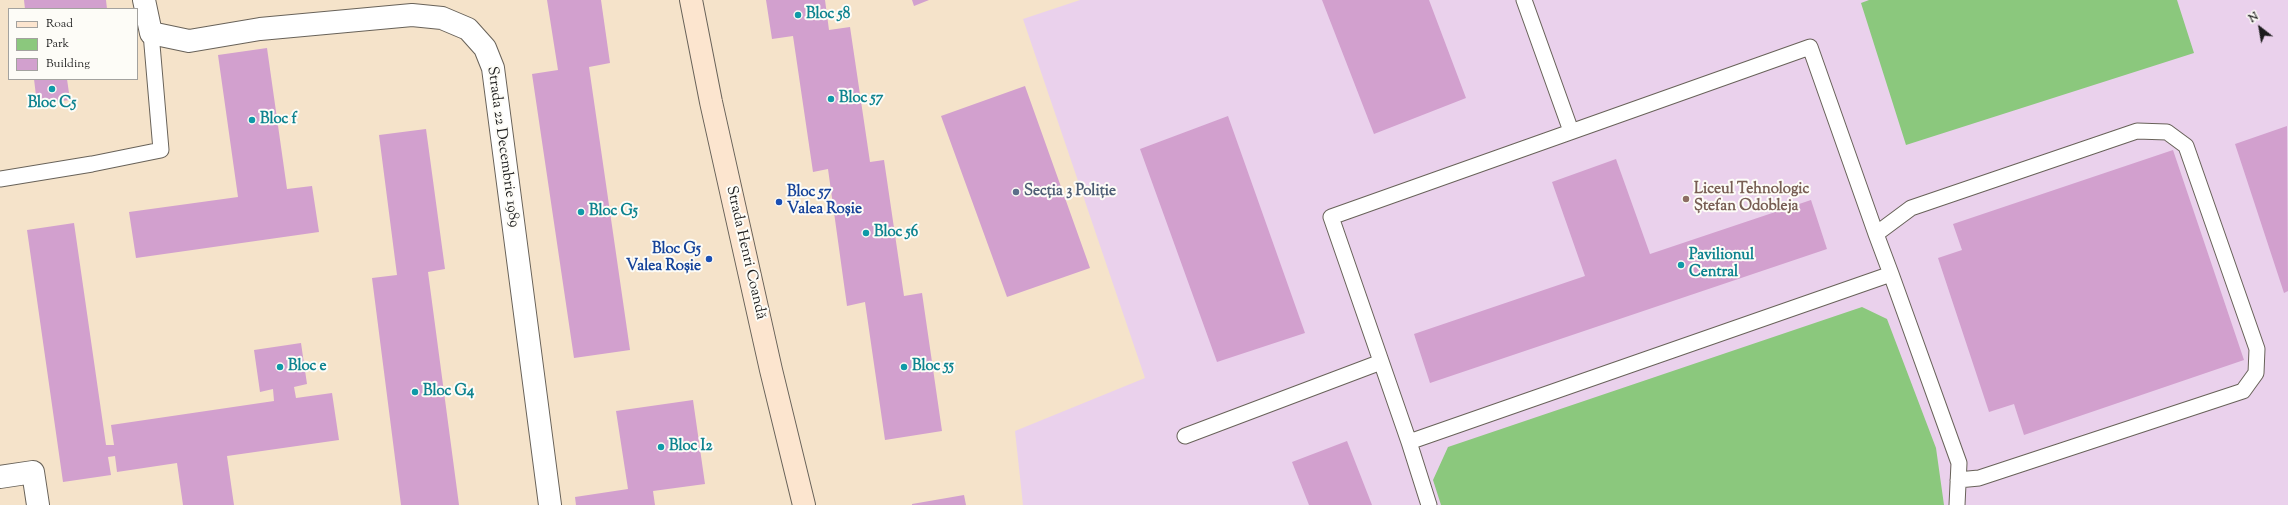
<!DOCTYPE html>
<meta charset="utf-8">
<style>
body{margin:0}
#map{position:relative;width:2288px;height:505px;overflow:hidden;background:#f5e3ca;font-family:"Sorts Mill Goudy",serif}
canvas{display:block}
.legend{position:absolute;left:8px;top:8px;width:130px;height:72px;box-sizing:border-box;background:#fdfcf7;border:1px solid #a3a29f;margin:0;padding:5px 7px;list-style:none;font-size:12px;color:#1c1c1c}
.legend li{display:flex;align-items:center;gap:8px;height:20px}
.legend b{width:20px;border:1px solid #a3a29f}
.north{position:absolute;left:2240px;top:8px;width:40px;height:40px;-webkit-text-stroke:3px #fdfcf7;paint-order:stroke;rotate:329deg;font-size:11px;font-weight:700;line-height:16px;text-align:center;color:#1c1c1c}
.north::after{content:'';display:block;margin:auto;width:14px;height:18px;background:#1c1c1c;clip-path:polygon(50% 0,100% 100%,50% 72%,0 100%)}
</style>
<div id="map">
<canvas width="2288" height="505"></canvas>
<ul class="legend">
<li><b style="height:5px;background:#fce5cf"></b>Road</li>
<li><b style="height:11px;background:#8bc87d"></b>Park</li>
<li><b style="height:11px;background:#d2a0ce"></b>Building</li>
</ul>
<div class="north">N</div>
</div>
<script>
const g = document.querySelector('canvas').getContext('2d');
g.lineJoin = 'round';
function fillPath(path, color) { g.fillStyle = color; g.fill(path, 'evenodd'); }
const poly = rows => new Path2D(rows.map(r => 'M' + r).join(''));
function trace(path, color, width, dash) { g.strokeStyle = color; g.lineWidth = width; g.lineCap = dash ? 'butt' : 'round'; g.setLineDash(dash || []); g.stroke(path); }
function label(font, color, halo, rows, align = 'center') {
  g.font = font + ' "Sorts Mill Goudy",serif'; g.lineWidth = 4; g.setLineDash([]); g.textBaseline = 'middle'; g.strokeStyle = halo; g.fillStyle = color; for (const [text, x, y, turn = 0] of rows) {
    g.save(); g.translate(x, y); g.rotate((+turn || 0) * Math.PI / 180); g.textAlign = isNaN(turn) ? turn : align; if (halo) g.strokeText(text, 0, 0); g.fillText(text, 0, 0); g.restore();
  }
}
const built = poly([
 [1080,0,2288,0,2288,505,1023,505,1015,431,1145,378,1023,19]
]);
const green = poly([
 [1869,0,2177,0,2194,53,1906,145,1861,3],
 [1862,307,1887,319,1936,448,1944,505,1441,505,1433,480,1448,447]
]);
const building = poly([
 [24,0,106,0,107,9,25,9],
 [547,0,601,0,610,63,589,67,630,350,574,358,532,74,558,70],
 [766,0,825,0,829,30,850,27,870,162,884,160,904,296,922,293,942,431,885,440,865,302,847,306,828,169,813,172,793,36,772,39],
 [912,0,929,0,914,6],
 [1322,0,1429,0,1466,98,1374,134],
 [267,48,287,189,312,186,319,232,136,258,129,212,238,197,218,55],
 [34,79,67,79,70,100,37,104],
 [1025,86,1090,268,1007,297,941,116],
 [1228,116,1305,333,1217,362,1140,149],
 [2287,126,2288,291,2284,293,2235,144],
 [426,129,445,269,428,272,459,505,401,505,372,278,397,275,379,135],
 [2173,150,2244,360,2024,435,2014,404,1989,412,1938,258,1962,250,1953,224],
 [1616,159,1650,254,1811,200,1827,249,1430,383,1414,334,1585,276,1552,182],
 [74,223,106,445,114,445,111,425,274,401,273,389,260,392,254,350,301,343,307,384,294,387,296,398,332,393,339,440,227,456,234,505,183,505,177,463,117,472,115,456,108,457,111,475,63,482,27,230],
 [693,400,705,484,653,491,655,505,576,505,575,497,628,489,616,411],
 [1347,441,1372,505,1309,505,1292,462],
 [964,495,966,505,912,505,912,504]
]);
const lane = poly([
 [1524,0,1571,131],
 [0,179,92,164,161,150,151,33],
 [1876,234,1911,208,2137,131,2167,132,2186,146,2257,349,2256,373,2243,391,1979,478,1958,480],
 [1891,274,1409,442,1331,217,1810,47,1876,234,1891,274,1959,463,1957,505],
 [1185,436,1381,362],
 [1409,442,1429,505]
]);
const street = poly([
 [144,0,151,33,189,41,260,29,412,15,442,18,468,29,485,48,493,68,550,505],
 [0,477,33,472,38,505]
]);
const secondary = poly([
 [691,0,711,102,771,370,804,505]
]);
const markers = [
 [798,15,4,"#0f9aa8"],
 [52,89,4,"#0f9aa8"],
 [831,99,4,"#0f9aa8"],
 [252,120,4,"#0f9aa8"],
 [1016,192,4,"#5c6f8a"],
 [1686,199,4,"#8d6e63"],
 [779,202,4,"#1a4fb4"],
 [581,212,4,"#0f9aa8"],
 [866,233,4,"#0f9aa8"],
 [709,259,4,"#1a4fb4"],
 [1681,265,4,"#0f9aa8"],
 [280,367,4,"#0f9aa8"],
 [904,367,4,"#0f9aa8"],
 [415,392,4,"#0f9aa8"],
 [661,447,4,"#0f9aa8"]
];
const cultureNames = [
 ["Bloc 58",806,15],
 ["Bloc 57",839,99],
 ["Bloc C5",52,104,"center"],
 ["Bloc f",260,120],
 ["Bloc G5",589,212],
 ["Bloc 56",874,233],
 ["Pavilionul",1689,256],
 ["Central",1689,273],
 ["Bloc e",288,367],
 ["Bloc 55",912,367],
 ["Bloc G4",423,392],
 ["Bloc I2",669,447]
];
const streetNames = [
 ["Strada 22 Decembrie 1989",502,147,82],
 ["Strada Henri Coandă",745,253,77]
];
const educationNames = [
 ["Liceul Tehnologic",1694,190],
 ["Ștefan Odobleja",1694,207]
];
const serviceNames = [
 ["Secția 3 Poliție",1024,192]
];
const transitNames = [
 ["Bloc 57",787,193],
 ["Valea Roșie",787,210],
 ["Bloc G5",701,250,"right"],
 ["Valea Roșie",701,267,"right"]
];
fillPath(built, '#ead1ec');
fillPath(green, '#8bc87d');
fillPath(building, '#d2a0ce');
trace(lane, '#686259', 17);
trace(street, '#686259', 24);
trace(secondary, '#686259', 24);
trace(lane, '#fff', 15);
trace(street, '#fff', 22);
trace(secondary, '#fce5cf', 22);
for (const [x, y, r, color] of markers) { const dot = new Path2D(); dot.arc(x, y, r, 0, 2 * Math.PI); g.fillStyle = color; g.fill(dot); trace(dot, '#fdfcf7', 1.5); }
label('bold 15px', '#0d838f', '#fdfcf7', cultureNames, 'left');
label('15px', '#1c1c1c', '#fdfcf7', streetNames);
label('bold 15px', '#785e54', '#fdfcf7', educationNames, 'left');
label('bold 15px', '#4e5e75', '#fdfcf7', serviceNames, 'left');
label('bold 15px', '#164399', '#fdfcf7', transitNames, 'left');
</script>
